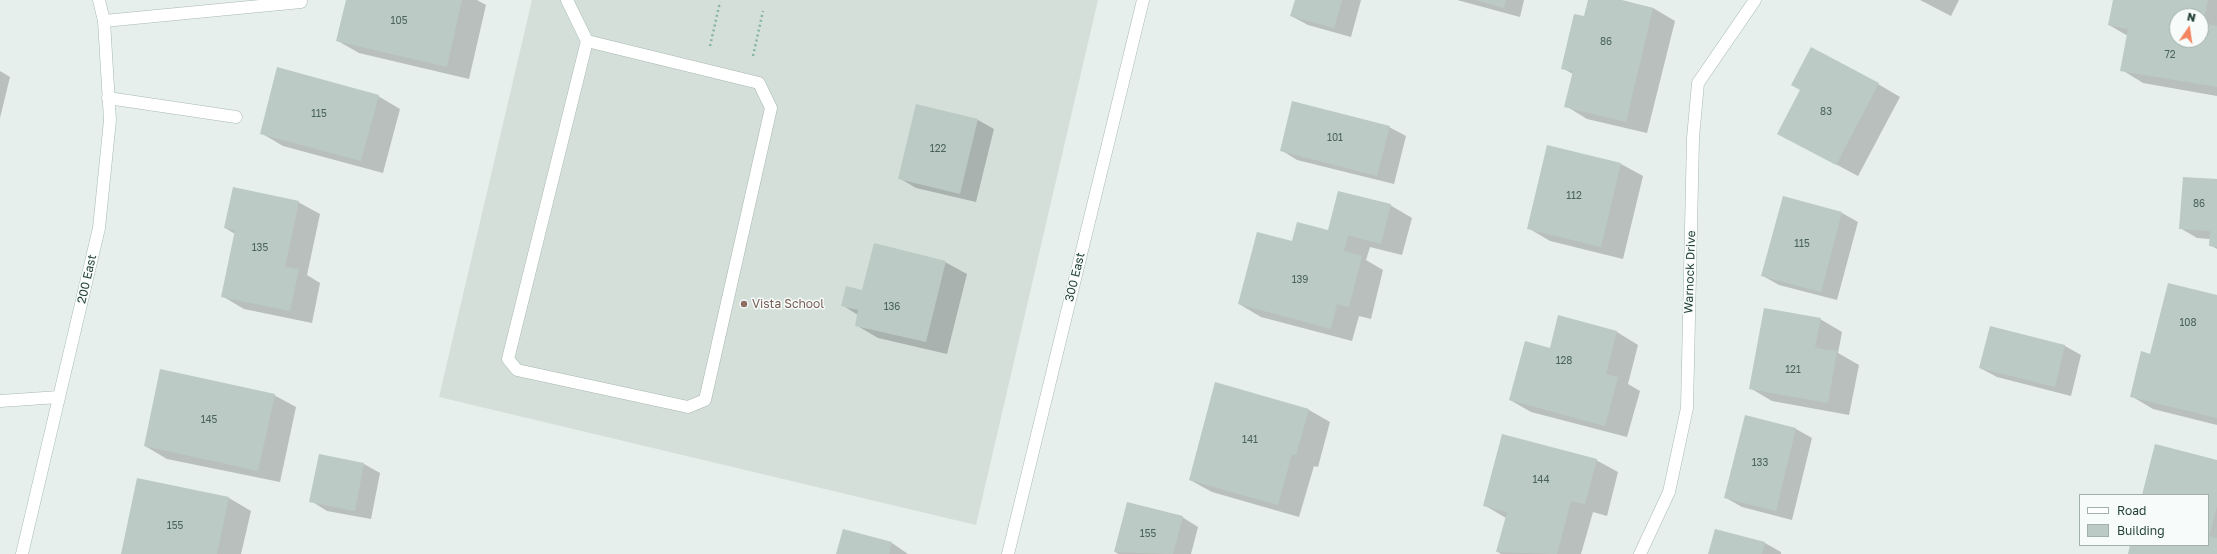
<!DOCTYPE html>
<style>
body{margin:0}
#map{position:relative;width:2217px;height:554px;overflow:hidden;background:#e6efeb;font-family:"Golos Text",sans-serif}
canvas{display:block}
.legend{position:absolute;left:2079px;top:494px;width:130px;height:52px;box-sizing:border-box;background:#f7fbf9;border:1px solid #a3b1ad;margin:0;padding:5px 7px;list-style:none;font-size:12px;color:#24423a}
.legend li{display:flex;align-items:center;gap:8px;height:20px}
.legend b{width:20px;border:1px solid #a3b1ad}
.north{position:absolute;left:2169px;top:8px;width:40px;height:40px;box-sizing:border-box;background:#f7fbf9;border:1px solid #a3b1ad;border-radius:50%;rotate:13deg;font-size:11px;font-weight:700;line-height:16px;text-align:center;color:#24423a}
.north::after{content:'';display:block;margin:auto;width:14px;height:18px;background:#f4845f;clip-path:polygon(50% 0,100% 100%,50% 72%,0 100%)}
</style>
<div id="map">
<canvas width="2217" height="554"></canvas>
<ul class="legend">
<li><b style="height:5px;background:#fff"></b>Road</li>
<li><b style="height:11px;background:#bbcac4"></b>Building</li>
</ul>
<div class="north">N</div>
</div>
<script>
const g = document.querySelector('canvas').getContext('2d');
g.lineJoin = 'round';
function fillPath(path, color) { g.fillStyle = color; g.fill(path, 'evenodd'); }
const poly = rows => new Path2D(rows.map(r => 'M' + r).join(''));
function trace(path, color, width, dash) { g.strokeStyle = color; g.lineWidth = width; g.lineCap = dash ? 'butt' : 'round'; g.setLineDash(dash || []); g.stroke(path); }
function label(font, color, halo, rows, align = 'center') {
  g.font = font + ' "Golos Text",sans-serif'; g.lineWidth = 3; g.setLineDash([]); g.textBaseline = 'middle'; g.strokeStyle = halo; g.fillStyle = color; for (const [text, x, y, turn = 0] of rows) {
    g.save(); g.translate(x, y); g.rotate((+turn || 0) * Math.PI / 180); g.textAlign = isNaN(turn) ? turn : align; if (halo) g.strokeText(text, 0, 0); g.fillText(text, 0, 0); g.restore();
  }
}
const built = poly([
 [532,0,1098,0,976,525,439,397]
]);
const shadow = poly([
 [347,0,477,0,486,5,469,79,359,53,338,41],
 [1296,0,1361,0,1351,37,1308,25,1291,16],
 [1457,0,1524,0,1520,17],
 [1589,0,1618,0,1653,8,1675,21,1647,133,1587,119,1566,106,1573,74,1562,68,1585,17],
 [1920,0,1959,0,1951,16],
 [2114,0,2217,0,2217,96,2143,83,2122,70,2128,36,2109,25],
 [2177,16,2201,16,2201,40,2177,40],
 [0,71,10,77,0,118],
 [1878,84,1900,97,1858,176,1779,134],
 [378,96,400,109,383,173,283,146,261,133],
 [978,120,994,129,976,202,916,188,899,178],
 [1389,127,1406,136,1394,184,1297,160,1281,150],
 [1621,164,1643,176,1623,259,1550,241,1528,228],
 [2217,180,2217,249,2210,245,2210,239,2197,238,2180,228],
 [1784,197,1842,213,1858,222,1837,300,1779,285,1763,276],
 [298,202,320,214,307,275,320,283,312,323,244,309,222,296,235,234,225,228],
 [1390,205,1412,218,1402,255,1370,247,1366,260,1383,270,1371,319,1359,316,1352,341,1261,317,1239,304,1329,231],
 [945,262,967,274,947,354,878,338,856,325,858,315,842,305,863,292],
 [2217,296,2217,425,2153,409,2131,396,2151,355],
 [1559,317,1617,332,1638,345,1628,384,1640,391,1627,437,1531,412,1510,400,1551,349],
 [1820,319,1842,332,1838,353,1859,365,1849,415,1772,401,1750,388],
 [2065,346,2081,355,2071,396,1997,377,1980,368],
 [274,395,296,407,280,482,167,459,145,446],
 [1309,410,1330,422,1318,467,1314,466,1299,517,1212,492,1190,480],
 [1746,417,1796,429,1812,438,1792,520,1742,507,1726,498],
 [1596,460,1618,472,1607,516,1593,512,1581,554,1501,554,1498,552,1506,518,1484,505],
 [2217,461,2217,554,2129,554,2131,545,2208,545,2208,495,2144,495],
 [364,464,380,473,371,519,327,511,311,501],
 [138,479,229,498,251,511,241,554,122,554],
 [1182,517,1198,527,1191,554,1119,554,1115,552],
 [843,530,892,543,908,554,837,554],
 [1715,530,1765,543,1781,552,1781,554,1709,554]
]);
const building = poly([
 [346,0,462,0,447,67,336,41],
 [1295,0,1342,0,1334,28,1290,16],
 [1475,0,1506,0,1504,8],
 [1588,0,1622,0,1653,8,1626,122,1564,107,1573,71,1561,69,1574,14,1584,16],
 [2113,0,2208,0,2203,23,2217,26,2217,87,2120,71,2128,29,2108,25],
 [2177,16,2201,16,2201,40,2177,40],
 [1811,47,1879,83,1836,165,1777,134,1800,90,1791,85],
 [277,67,379,95,361,161,260,134],
 [1292,101,1390,126,1377,176,1280,151],
 [916,104,978,119,960,194,898,179],
 [1547,145,1621,163,1601,247,1527,229],
 [2183,177,2217,179,2217,247,2209,246,2210,231,2179,229],
 [233,187,299,201,285,267,299,269,290,311,221,297,235,230,224,228],
 [1338,191,1391,204,1381,244,1348,235,1344,251,1362,256,1349,307,1337,304,1331,329,1238,304,1257,232,1292,241,1297,222,1328,230],
 [1783,196,1842,212,1821,292,1761,276],
 [874,243,946,261,926,342,855,326,858,310,841,306,846,286,862,290],
 [2168,283,2217,295,2217,418,2130,397,2141,351,2150,354],
 [1764,308,1821,318,1815,348,1837,351,1828,403,1749,389],
 [1558,315,1617,331,1606,374,1618,377,1605,426,1509,400,1525,341,1550,348],
 [1990,326,2065,345,2055,387,1979,368],
 [160,369,275,394,258,471,144,446],
 [1215,382,1309,409,1296,455,1292,454,1278,505,1189,480],
 [1745,415,1796,428,1776,511,1724,498],
 [1502,434,1597,459,1585,504,1571,501,1557,554,1496,552,1507,512,1483,506],
 [2155,444,2217,460,2217,506,2209,536,2217,538,2217,554,2128,554,2130,545,2208,545,2208,495,2142,495],
 [319,454,364,463,355,511,309,502],
 [137,478,229,497,217,554,121,554],
 [1127,502,1183,516,1173,554,1114,552],
 [843,529,892,542,889,554,836,554],
 [1715,529,1765,542,1762,554,1708,554]
]);
const path = poly([
 [710,46,720,2],
 [753,56,763,11]
]);
const lane = poly([
 [567,0,587,41,508,359,517,370,688,407,705,400,771,108,759,83,587,41],
 [104,21,301,2],
 [108,98,236,117],
 [0,401,59,397]
]);
const street = poly([
 [1008,554,1143,0],
 [1640,554,1669,492,1687,408,1693,138,1698,83,1755,0]
]);
const secondary = poly([
 [22,554,99,228,110,120,104,21,99,0]
]);
const markers = [
 [744,304,4,"#8d6e63"]
];
const numberNames = [
 ["105",399,21],
 ["86",1606,42],
 ["72",2170,55],
 ["83",1826,112],
 ["115",319,114],
 ["101",1335,138],
 ["122",938,149],
 ["112",1574,196],
 ["86",2199,204],
 ["115",1802,244],
 ["135",260,248],
 ["139",1300,280],
 ["136",892,307],
 ["108",2188,323],
 ["128",1564,361],
 ["121",1793,370],
 ["145",209,420],
 ["141",1250,440],
 ["133",1760,463],
 ["144",1541,480],
 ["155",175,526],
 ["155",1148,534]
];
const streetNames = [
 ["Warnock Drive",1690,272,-88],
 ["300 East",1075,277,-76],
 ["200 East",87,279,-77]
];
const educationNames = [
 ["Vista School",752,304]
];
fillPath(built, '#d4dfda');
fillPath(shadow, '#0003');
fillPath(building, '#bbcac4');
trace(lane, '#a8b8b2', 13);
trace(street, '#a8b8b2', 13);
trace(secondary, '#a4bbb3', 13);
trace(path, '#86b3a5', 2.5, [2, 3]);
trace(lane, '#fff', 12);
trace(street, '#fff', 12);
trace(secondary, '#fff', 12);
for (const [x, y, r, color] of markers) { const dot = new Path2D(); dot.arc(x, y, r, 0, 2 * Math.PI); g.fillStyle = color; g.fill(dot); trace(dot, '#f7fbf9', 1.5); }
label('10px', '#4a645c', null, numberNames);
label('12px', '#24423a', '#f7fbf9', streetNames);
label('12px', '#785e54', '#f7fbf9', educationNames, 'left');
</script>
